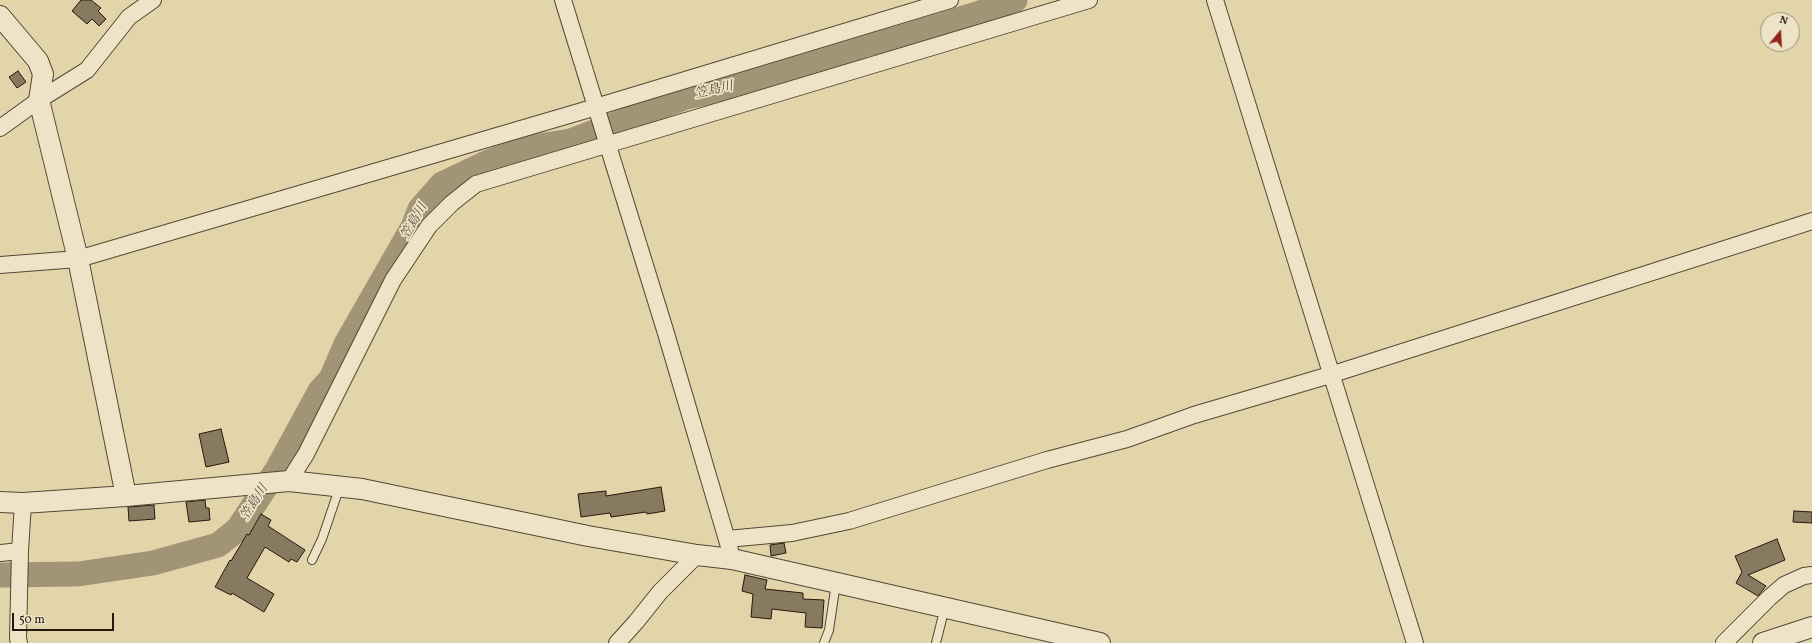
<!DOCTYPE html>
<meta charset="utf-8">
<style>
body{margin:0}
#map{position:relative;width:1812px;height:643px;overflow:hidden;background:#e3d5aa;font-family:Vollkorn,serif}
canvas{display:block}
.north{position:absolute;left:1760px;top:12px;width:40px;height:40px;box-sizing:border-box;background:#ede4c8;border:1px solid #9d927e;border-radius:50%;rotate:18deg;font-size:11px;font-weight:700;line-height:16px;text-align:center;color:#25180f}
.north::after{content:'';display:block;margin:auto;width:14px;height:18px;background:#8f2418;clip-path:polygon(50% 0,100% 100%,50% 72%,0 100%)}
.scale{position:absolute;left:12px;top:613px;width:102px;height:18px;box-sizing:border-box;border:2px solid #25180f;border-top:0;padding-left:5px;font-size:12px;line-height:14px;white-space:nowrap;color:#25180f;-webkit-text-stroke:3px #ede4c8;paint-order:stroke}
</style>
<div id="map">
<canvas width="1812" height="643"></canvas>
<div class="north">N</div>
<div class="scale">50 m</div>
</div>
<script>
const g = document.querySelector('canvas').getContext('2d');
g.lineJoin = 'round';
const poly = rows => new Path2D(rows.map(r => 'M' + r).join(''));
function trace(path, color, width, dash) { g.strokeStyle = color; g.lineWidth = width; g.lineCap = dash ? 'butt' : 'round'; g.setLineDash(dash || []); g.stroke(path); }
function fillPath(path, color) { g.fillStyle = color; g.fill(path, 'evenodd'); }
function label(font, color, halo, rows, align = 'center') {
  g.font = font + ' Vollkorn,"Noto Serif JP",serif'; g.lineWidth = 3.5; g.setLineDash([]); g.textBaseline = 'middle'; g.strokeStyle = halo; g.fillStyle = color; for (const [text, x, y, turn = 0] of rows) {
    g.save(); g.translate(x, y); g.rotate((+turn || 0) * Math.PI / 180); g.textAlign = isNaN(turn) ? turn : align; if (halo) g.strokeText(text, 0, 0); g.fillText(text, 0, 0); g.restore();
  }
}
const river = poly([
 [0,575,78,574,153,563,218,545,238,529,278,468,320,391,331,379,346,344,413,227,420,209,442,184,484,164,525,148,571,141,686,97,735,87,837,56,866,44,891,40,977,14,1015,0]
]);
const building = poly([
 [81,0,91,0,101,8,98,11,106,19,99,26,92,19,87,24,72,11,81,0],
 [18,71,26,82,17,88,9,77,18,71],
 [221,429,229,462,206,467,199,434,221,429],
 [661,487,665,511,647,514,646,512,611,517,610,513,581,517,578,494,606,491,606,496,661,487],
 [205,500,206,508,209,508,210,520,189,522,186,502,205,500],
 [154,505,155,519,129,521,128,507,154,505],
 [1794,511,1812,512,1812,523,1793,522,1794,511],
 [261,514,271,520,268,526,305,550,297,562,291,559,289,562,265,547,247,578,274,594,264,612,232,593,231,595,215,587,230,560,231,561,247,534,249,535,261,514],
 [1777,539,1785,560,1748,575,1766,586,1758,596,1736,583,1742,572,1735,556,1777,539],
 [784,543,786,553,771,556,770,545,784,543],
 [745,575,767,580,765,589,803,593,803,599,824,600,822,628,805,627,806,613,772,609,771,619,751,617,753,594,742,591,745,575]
]);
const service = poly([
 [312,560,322,539,340,486],
 [824,643,829,630,836,583],
 [936,643,945,607]
]);
const minor = poly([
 [563,0,665,330,730,550],
 [1215,0,1415,643],
 [0,128,39,100,87,70,129,17,153,0],
 [0,265,78,259,596,107,950,0],
 [289,481,306,454,393,280,429,226,452,203,476,184,1089,0],
 [727,539,792,533,849,521,1047,460,1127,439,1194,415,1330,375,1812,221],
 [0,553,20,551],
 [19,643,18,638,20,551,23,503],
 [617,643,636,622,660,592,697,555],
 [1724,643,1769,598,1784,585,1804,576,1812,575]
]);
const tertiary = poly([
 [0,16,38,61,43,74,39,100,78,259,126,496],
 [0,502,23,503,126,496,289,481,362,489,588,536,697,555,732,559,1100,643],
 [1763,643,1812,627]
]);
const waterNames = [
 ["笠島川",714,91,-12],
 ["笠島川",415,222,-60],
 ["笠島川",255,503,-57]
];
trace(river, '#a29575', 25);
fillPath(building, '#887a60');
trace(building, '#25180f', 1);
trace(service, '#544736', 10);
trace(minor, '#544736', 18);
trace(tertiary, '#544736', 22);
trace(service, '#ede4c8', 8);
trace(minor, '#ede4c8', 16);
trace(tertiary, '#ede4c8', 20);
label('italic 13px', '#574a38', '#ede4c8', waterNames);
</script>
